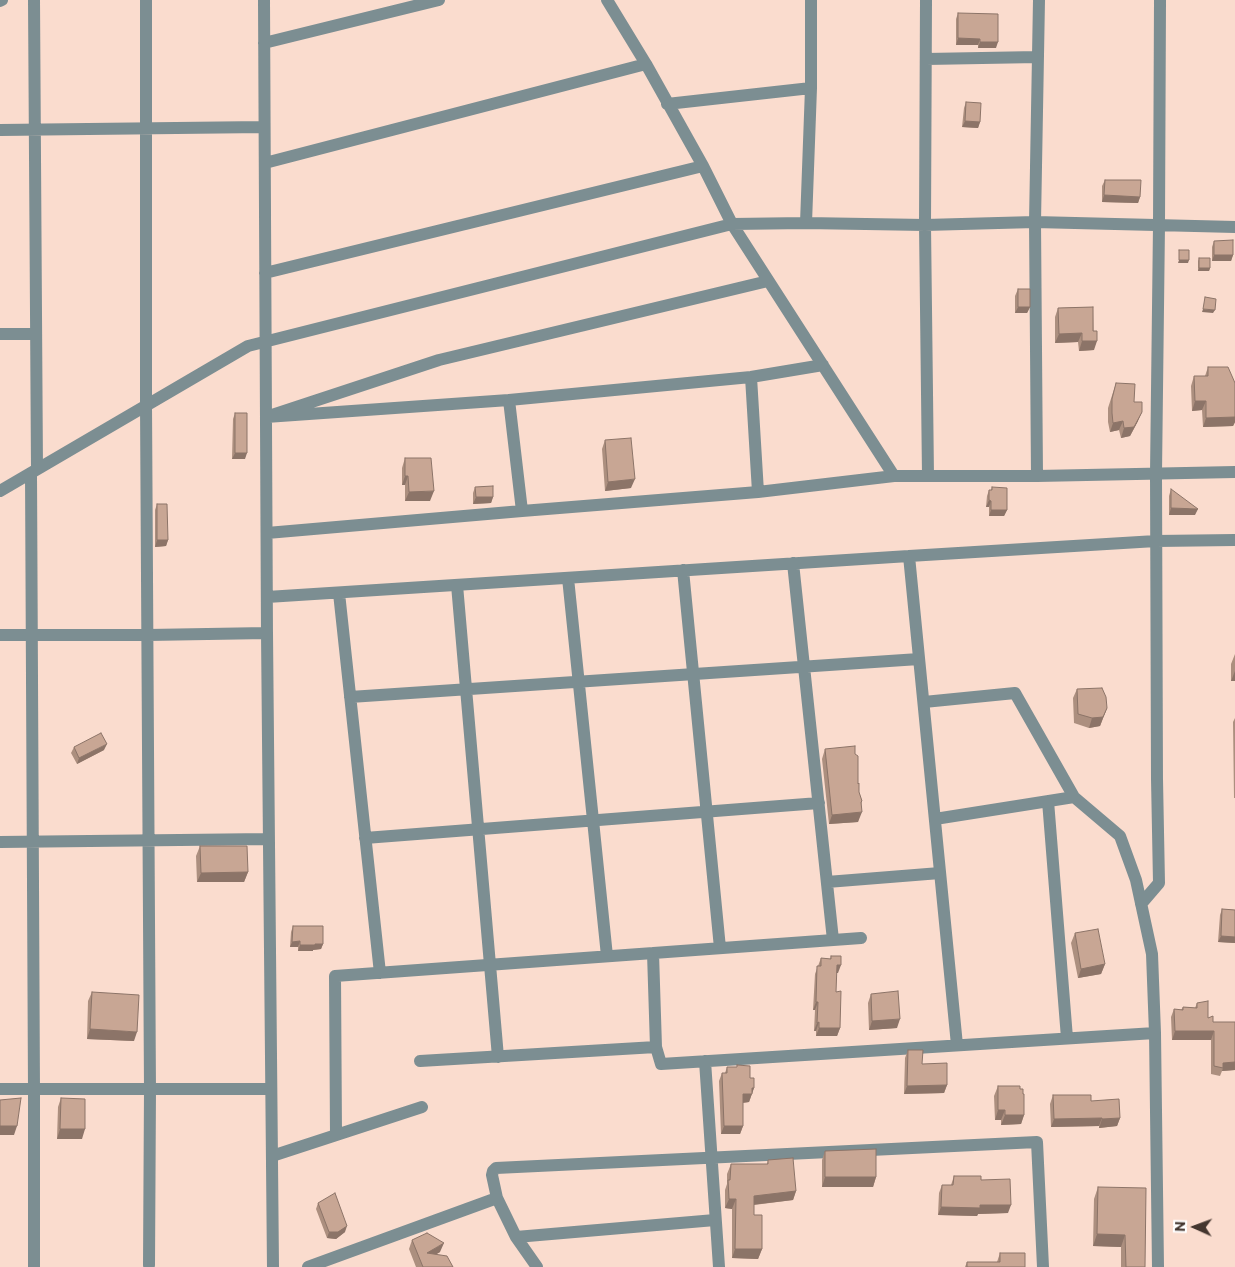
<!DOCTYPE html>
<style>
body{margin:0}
#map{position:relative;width:1235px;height:1267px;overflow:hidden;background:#fadcce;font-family:Commissioner,sans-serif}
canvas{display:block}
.north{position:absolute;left:1170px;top:1202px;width:50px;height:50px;-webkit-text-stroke:4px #fff;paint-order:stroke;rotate:272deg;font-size:14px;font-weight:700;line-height:20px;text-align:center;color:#44362f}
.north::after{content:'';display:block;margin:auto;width:18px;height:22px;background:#44362f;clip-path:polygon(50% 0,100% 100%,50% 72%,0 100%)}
</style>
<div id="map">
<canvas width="1235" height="1267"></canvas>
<div class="north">N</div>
</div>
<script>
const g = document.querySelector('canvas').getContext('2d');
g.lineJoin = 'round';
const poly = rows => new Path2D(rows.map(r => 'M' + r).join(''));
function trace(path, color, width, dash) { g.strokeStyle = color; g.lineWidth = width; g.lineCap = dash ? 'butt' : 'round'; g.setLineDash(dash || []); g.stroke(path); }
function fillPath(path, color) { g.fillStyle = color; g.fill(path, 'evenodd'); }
const minor = poly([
 [34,0,37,469],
 [146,0,146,405,150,1089,149,1265],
 [264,0,267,633,273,1267],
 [607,0,646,64,703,166,732,224,894,476],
 [926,0,925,225,928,476],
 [0,1,2,0],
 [264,43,439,0],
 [926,59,1038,57],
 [667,104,811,88,811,0],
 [0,130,264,127],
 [265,163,646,64],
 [806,223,811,88],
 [265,273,703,166],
 [768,281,439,360,266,417,509,400,751,377,823,365],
 [0,334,36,334],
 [751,377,758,492],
 [509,400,522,511],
 [31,473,34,1089,34,1267],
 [1037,476,1035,222,1039,0],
 [0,491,248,346,732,224,806,223,925,225,1035,222,1235,227],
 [267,533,522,511,758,492,894,476,1037,476,1235,472],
 [909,556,957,1045],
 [793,563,833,940],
 [683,570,720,948],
 [568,578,607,956],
 [457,585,498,1057],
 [339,593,380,973],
 [267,597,909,556,1156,541,1235,540],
 [0,635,148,635,267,633],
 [350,697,919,659],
 [924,702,1015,693,1074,797,935,819],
 [1074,797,1120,836,1136,880,1152,954,1155,1033,1158,1267],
 [1048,801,1067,1038],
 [365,838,819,803],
 [0,842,269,839],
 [827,882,940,873],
 [1141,904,1159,883,1157,779,1156,473,1159,225,1160,0],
 [656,1047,661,1064,1155,1033],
 [420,1061,656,1047,653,953],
 [705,1061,719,1267],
 [0,1089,271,1089],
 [336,1135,335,976,861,938],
 [272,1156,422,1107],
 [516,1237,715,1220],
 [308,1267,497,1198],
 [537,1267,516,1237,497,1198,492,1175,493,1171,496,1168,1037,1142,1043,1267]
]);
const wall = poly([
 [958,13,996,48,978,48,978,45,956,45,956,19],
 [966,102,980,122,978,128,962,127,964,108],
 [1105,180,1140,197,1138,203,1102,202,1102,186],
 [1214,241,1233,255,1231,261,1212,261,1212,247],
 [1199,258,1210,268,1209,271,1198,271,1198,261],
 [1018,289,1030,307,1027,313,1015,313,1015,296],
 [1093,307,1094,350,1079,351,1078,342,1055,343,1055,317,1058,308],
 [1208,367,1235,383,1235,422,1233,426,1203,427,1202,410,1192,411,1191,386,1194,376,1205,376],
 [1116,383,1134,402,1138,421,1130,436,1121,438,1119,430,1110,432,1108,422,1108,408],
 [235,413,245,459,232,459,233,419],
 [605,440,631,488,605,491,602,449],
 [405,458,430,501,405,501,405,485,402,485,402,468],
 [475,487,493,497,491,503,473,504,473,493],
 [992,487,1007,510,1004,516,989,516,989,507,986,507,987,496,989,490,991,490],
 [1171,489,1195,515,1169,515,1169,496],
 [157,504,168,540,166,546,155,547,155,510],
 [1235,654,1235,681,1231,681,1231,664],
 [1077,689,1107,708,1100,726,1089,728,1074,723,1073,698],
 [1235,718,1235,798,1234,798,1233,722],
 [74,747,104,750,77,764,71,753],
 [825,749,858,784,859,792,862,801,861,805,858,822,829,824,822,759],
 [200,846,248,872,244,882,197,882,196,856],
 [1222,909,1235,910,1235,943,1218,942,1220,915],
 [293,926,323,944,321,949,313,950,313,951,298,951,298,947,290,947,291,932],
 [1075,933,1105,964,1101,974,1078,978,1071,943],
 [831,956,838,973,836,973,836,992,840,1028,837,1036,816,1036,816,1031,814,1031,815,1010,813,1010,815,974,821,958,830,959],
 [92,992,134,1041,87,1039,88,1001],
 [871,994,897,1028,869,1030,868,1003],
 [1197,1003,1208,1018,1213,1022,1235,1022,1235,1070,1222,1071,1220,1076,1211,1074,1211,1040,1172,1040,1171,1017,1174,1009,1181,1010,1183,1007,1195,1008],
 [908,1050,922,1064,947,1085,944,1093,904,1094,905,1058],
 [737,1065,750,1078,754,1088,749,1102,743,1103,743,1126,740,1134,721,1134,719,1081,722,1073,725,1073,727,1067,737,1067],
 [998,1086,1020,1089,1023,1094,1024,1115,1021,1124,1001,1125,1001,1120,995,1120,994,1096],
 [1053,1095,1091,1101,1120,1118,1117,1126,1099,1128,1099,1126,1051,1127,1050,1104],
 [61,1098,82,1139,57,1139,58,1107],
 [825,1151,876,1177,873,1187,822,1187,822,1160],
 [768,1160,796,1191,793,1200,754,1205,754,1215,762,1249,758,1259,732,1258,732,1209,725,1208,725,1190,727,1184,727,1174,731,1164,767,1164],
 [954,1176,981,1180,1008,1213,978,1214,977,1216,938,1215,939,1193,942,1185,951,1185],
 [1098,1187,1145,1267,1121,1267,1121,1247,1093,1246,1094,1199],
 [318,1203,345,1232,336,1239,327,1238,316,1209],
 [412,1240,440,1252,436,1254,453,1267,416,1267,409,1249],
 [1000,1253,1025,1267,965,1267,967,1262,997,1262]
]);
const shadedWall = poly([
 [958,38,980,39,978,45,956,45],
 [980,42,998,42,996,48,978,48],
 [965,121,980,122,978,128,962,127],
 [1104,195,1140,197,1138,203,1102,202],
 [1214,255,1233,255,1231,261,1212,261],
 [1179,260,1189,260,1188,263,1178,263],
 [1199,268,1210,268,1209,271,1198,271],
 [1018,307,1030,307,1027,313,1015,313],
 [1203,309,1215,310,1213,313,1202,312],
 [1082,333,1078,342,1055,343,1059,334],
 [1082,341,1097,341,1094,350,1079,351],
 [1195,401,1206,401,1202,410,1192,411],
 [1142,412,1138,421,1130,436,1121,438,1124,428],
 [1235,417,1235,422,1233,426,1203,427,1206,418],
 [1123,421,1119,430,1110,432,1113,423],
 [235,453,247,453,245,459,232,459],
 [405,476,408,476,405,485,402,485],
 [635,479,631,488,605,491,608,482],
 [434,491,430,501,405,501,409,492],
 [476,497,493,497,491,503,473,504],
 [989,500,991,501,989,507,986,507],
 [1171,508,1198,509,1195,515,1169,515],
 [991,510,1007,510,1004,516,989,516],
 [157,540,168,540,166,546,155,547],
 [1235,671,1235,681,1231,681],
 [1107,708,1100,726,1089,728,1092,718],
 [107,744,104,750,77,764,79,758],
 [862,812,858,822,829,824,832,815],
 [248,872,244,882,197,882,201,873],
 [1221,936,1235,937,1235,943,1218,942],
 [300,941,298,947,290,947,292,942],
 [315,944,323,944,321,949,313,950,313,951,298,951,300,945],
 [1105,964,1101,974,1078,978,1081,969],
 [837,965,841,965,838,973,834,973],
 [816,1002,818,1002,815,1010,813,1010],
 [900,1019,897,1028,869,1030,872,1021],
 [819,1022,816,1031,814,1031,817,1023],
 [819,1028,840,1028,837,1036,816,1036],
 [90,1029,137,1032,134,1041,87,1039],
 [1175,1031,1214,1031,1211,1040,1172,1040],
 [1235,1062,1235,1070,1222,1071,1223,1068,1223,1063],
 [947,1085,944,1093,904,1094,907,1086],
 [752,1088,754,1088,749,1102,740,1103,743,1094],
 [998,1110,1005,1110,1001,1120,995,1120],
 [1005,1115,1024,1115,1021,1124,1001,1125],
 [1102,1118,1099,1126,1051,1127,1054,1119],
 [1120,1118,1117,1126,1099,1128,1102,1119],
 [0,1126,17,1126,14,1135,0,1135],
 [724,1126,743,1126,740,1134,721,1134],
 [60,1129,85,1129,82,1139,57,1139],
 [825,1177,876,1177,873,1187,822,1187],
 [796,1191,793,1200,751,1205,754,1196],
 [729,1199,736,1199,732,1209,725,1208],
 [980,1205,1011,1205,1008,1213,978,1214,977,1216,938,1215,941,1207],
 [347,1226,345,1232,336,1239,327,1238,329,1232],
 [1097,1234,1125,1235,1121,1247,1093,1246],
 [444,1243,440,1252,424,1262,427,1253],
 [735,1249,762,1249,758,1259,732,1258]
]);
const building = poly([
 [958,13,998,14,998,42,980,42,980,39,958,38,958,13],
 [966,102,981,103,980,122,965,121,966,102],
 [1105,180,1141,180,1140,197,1104,195,1105,180],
 [1233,240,1233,255,1214,255,1214,241,1233,240],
 [1179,250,1189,250,1189,260,1179,260,1179,250],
 [1199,258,1210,258,1210,268,1199,268,1199,258],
 [1018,289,1030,289,1030,307,1018,307,1018,289],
 [1205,297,1216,299,1215,310,1203,309,1205,297],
 [1093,307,1093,331,1097,331,1097,341,1082,341,1082,333,1059,334,1058,308,1093,307],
 [1208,367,1228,367,1235,383,1235,417,1206,418,1206,401,1195,401,1194,376,1208,376,1208,367],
 [1116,383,1135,384,1134,402,1142,402,1142,412,1134,427,1124,428,1123,421,1113,423,1112,413,1112,399,1116,383],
 [235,413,247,413,247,453,235,453,235,413],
 [631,438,635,479,608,482,605,440,631,438],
 [405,458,431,458,434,491,409,492,408,476,405,476,405,458],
 [493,486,493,497,476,497,475,487,493,486],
 [992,487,1007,488,1007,510,991,510,991,501,989,500,989,490,992,490,992,487],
 [1171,489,1198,509,1171,508,1171,489],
 [157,504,167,504,168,540,157,540,157,504],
 [1102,688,1106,697,1107,708,1103,717,1092,718,1078,714,1077,689,1102,688],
 [101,733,107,744,79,758,74,747,101,733],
 [855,746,855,754,858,756,858,784,859,783,859,792,862,801,861,802,862,812,832,815,825,749,855,746],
 [200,846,247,846,248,872,201,873,200,846],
 [1222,909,1235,910,1235,937,1221,936,1222,909],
 [293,926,323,926,323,944,315,944,315,945,300,945,300,941,292,942,293,926],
 [1098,929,1105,964,1081,969,1075,933,1098,929],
 [831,956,841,956,841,965,837,965,836,992,841,991,840,1028,819,1028,819,1022,817,1023,818,1002,816,1002,817,966,821,966,821,958,831,959,831,956],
 [898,991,900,1019,872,1021,871,994,898,991],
 [92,992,139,995,137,1032,90,1029,92,992],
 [1208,1001,1208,1018,1213,1016,1213,1022,1235,1022,1235,1062,1223,1063,1223,1068,1214,1066,1214,1031,1175,1031,1174,1009,1183,1010,1183,1007,1197,1008,1197,1003,1208,1001],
 [908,1050,923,1050,922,1064,947,1063,947,1085,907,1086,908,1050],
 [737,1065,750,1066,750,1078,754,1078,754,1088,752,1088,752,1094,743,1094,743,1126,724,1126,722,1073,727,1073,727,1067,737,1067,737,1065],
 [998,1086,1020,1086,1020,1089,1023,1089,1023,1094,1024,1094,1024,1115,1005,1115,1005,1110,998,1110,998,1086],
 [1053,1095,1091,1095,1091,1101,1119,1099,1120,1118,1102,1119,1102,1118,1054,1119,1053,1095],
 [21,1098,17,1126,0,1126,0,1100,21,1098],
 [61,1098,85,1099,85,1129,60,1129,61,1098],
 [876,1149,876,1177,825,1177,825,1151,876,1149],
 [793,1158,796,1191,754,1196,754,1215,762,1215,762,1249,735,1249,736,1199,729,1199,728,1180,730,1180,731,1164,768,1164,768,1160,793,1158],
 [954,1176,981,1176,981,1180,1010,1179,1011,1205,980,1205,980,1208,941,1207,942,1185,953,1185,954,1176],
 [1098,1187,1146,1188,1145,1267,1126,1267,1125,1235,1097,1234,1098,1187],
 [335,1193,347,1226,338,1232,329,1232,318,1203,335,1193],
 [427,1233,444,1243,427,1253,447,1256,453,1267,423,1267,412,1240,427,1233],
 [1000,1253,1025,1253,1025,1267,967,1267,967,1262,1000,1262,1000,1253]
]);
trace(minor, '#7c8e92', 12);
fillPath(wall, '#ac8f7f');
fillPath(shadedWall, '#8c7468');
fillPath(building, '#c8a694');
trace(building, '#8c7468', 1);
</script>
